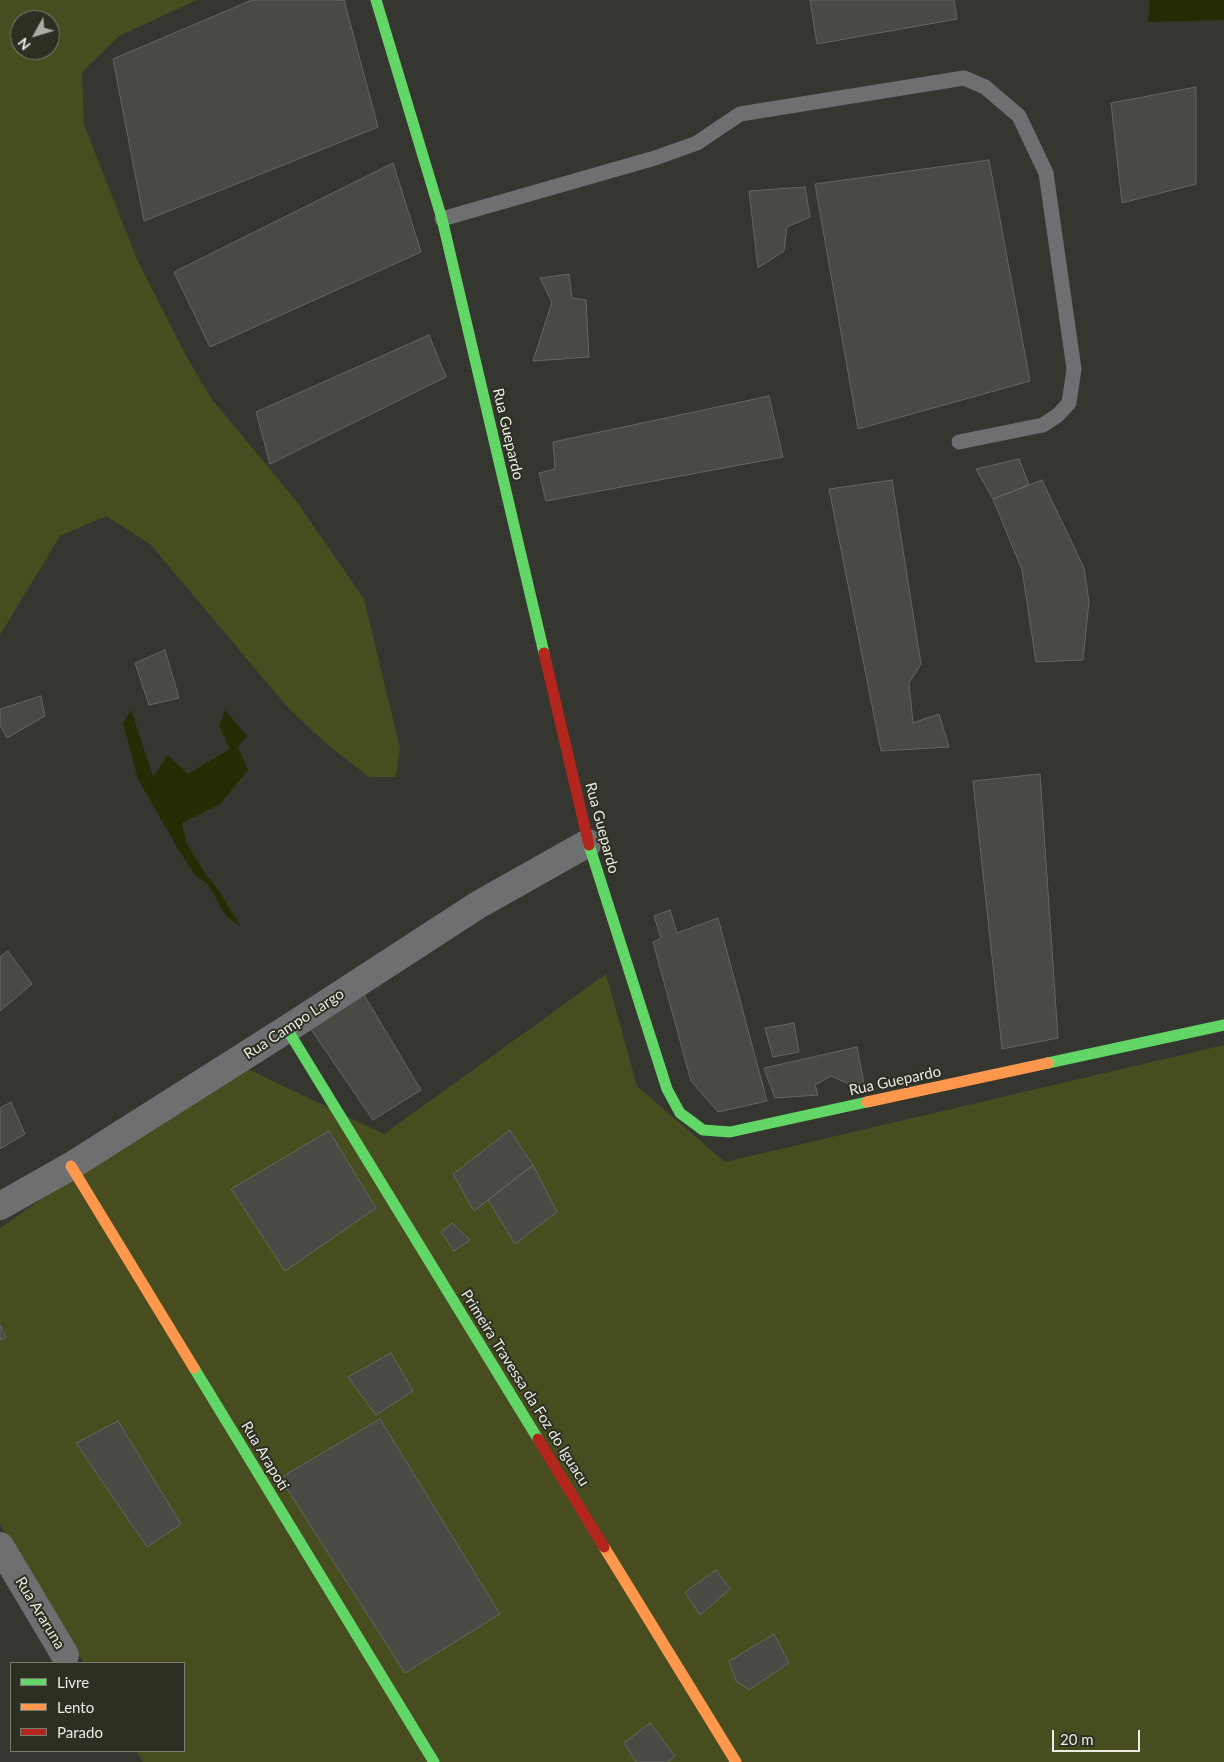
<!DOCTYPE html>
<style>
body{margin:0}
#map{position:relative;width:1224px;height:1762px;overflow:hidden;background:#35362f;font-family:Lato,sans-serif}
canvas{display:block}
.legend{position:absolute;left:10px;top:1662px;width:175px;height:90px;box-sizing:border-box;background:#2d2f22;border:1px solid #797b6f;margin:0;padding:6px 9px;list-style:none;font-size:15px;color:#eaece3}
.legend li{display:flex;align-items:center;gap:10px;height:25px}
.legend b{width:25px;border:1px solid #797b6f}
.north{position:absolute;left:10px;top:10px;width:50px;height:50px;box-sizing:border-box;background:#2d2f22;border:1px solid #797b6f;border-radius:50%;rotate:231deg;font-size:14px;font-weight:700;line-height:20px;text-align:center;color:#eaece3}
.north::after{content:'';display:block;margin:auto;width:18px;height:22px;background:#abaca4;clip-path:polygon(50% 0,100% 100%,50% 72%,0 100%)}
.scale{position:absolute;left:1052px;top:1730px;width:88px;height:22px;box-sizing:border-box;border:2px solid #eaece3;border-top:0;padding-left:6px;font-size:15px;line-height:18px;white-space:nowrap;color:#eaece3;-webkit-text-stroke:4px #2d2f22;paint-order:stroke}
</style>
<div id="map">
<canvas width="1224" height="1762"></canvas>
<ul class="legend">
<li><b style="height:6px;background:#63d668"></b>Livre</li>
<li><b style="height:6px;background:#ff974d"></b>Lento</li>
<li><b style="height:6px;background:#b3261e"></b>Parado</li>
</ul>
<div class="north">N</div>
<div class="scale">20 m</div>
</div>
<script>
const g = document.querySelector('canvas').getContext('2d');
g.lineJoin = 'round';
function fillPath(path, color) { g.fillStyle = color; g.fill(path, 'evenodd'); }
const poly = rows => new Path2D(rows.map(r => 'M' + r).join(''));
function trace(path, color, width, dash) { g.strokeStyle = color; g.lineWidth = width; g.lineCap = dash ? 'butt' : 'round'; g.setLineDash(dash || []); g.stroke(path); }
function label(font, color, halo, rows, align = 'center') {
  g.font = font + ' Lato,sans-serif'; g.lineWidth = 4; g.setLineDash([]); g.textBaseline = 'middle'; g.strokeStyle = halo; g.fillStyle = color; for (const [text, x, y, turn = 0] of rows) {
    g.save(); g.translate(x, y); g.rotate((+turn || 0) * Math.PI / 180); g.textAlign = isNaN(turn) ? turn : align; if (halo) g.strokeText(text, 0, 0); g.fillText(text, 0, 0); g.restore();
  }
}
const green = poly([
 [0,0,197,0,119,36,82,72,84,125,137,259,185,354,211,398,297,502,364,599,400,748,396,777,369,777,329,746,290,710,150,544,106,516,60,536,0,635],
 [20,20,50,20,50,50,20,50],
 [606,974,637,1086,725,1162,1224,1045,1224,1762,143,1762,136,1751,184,1751,184,1663,84,1663,0,1524,0,1228,235,1063,384,1134]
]);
const water = poly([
 [1150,0,1224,0,1224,20,1148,22],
 [131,710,153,777,168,755,188,774,230,749,219,726,225,710,247,736,238,747,248,770,220,804,182,823,186,842,205,873,221,894,241,927,226,916,208,884,196,876,178,849,138,779,123,723]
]);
const building = poly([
 [252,0,344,0,378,127,144,221,113,59,252,0],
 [810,0,954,0,957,19,817,44,810,0],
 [1196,87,1196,184,1122,203,1111,103,1196,87],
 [989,160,1030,381,858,429,815,184,989,160],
 [393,163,421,252,210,347,174,272,393,163],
 [805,187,810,217,787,227,784,251,758,268,749,191,805,187],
 [569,274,572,298,586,300,589,357,533,361,552,302,540,278,569,274],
 [429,335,446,377,270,464,256,412,429,335],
 [769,396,783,457,546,501,539,473,555,469,553,442,769,396],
 [1019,459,1029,485,993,499,976,469,1019,459],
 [892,480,921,664,909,683,913,723,939,714,949,747,881,751,829,489,892,480],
 [1042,480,1084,568,1089,602,1083,660,1036,662,1022,570,993,499,1042,480],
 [165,650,179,698,149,705,135,663,165,650],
 [41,696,45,716,7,738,0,725,0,709,41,696],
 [1040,774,1058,1038,1002,1049,973,781,1040,774],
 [670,910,677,933,718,918,767,1101,718,1112,691,1081,653,942,661,938,654,916,670,910],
 [8,951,32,984,0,1011,0,957,8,951],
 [363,993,421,1090,373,1120,310,1028,363,993],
 [794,1023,799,1052,773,1057,765,1028,794,1023],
 [857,1047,864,1084,849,1084,831,1076,815,1085,818,1095,775,1098,764,1068,857,1047],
 [11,1102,25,1134,0,1149,0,1108,11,1102],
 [510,1130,533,1165,474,1211,453,1174,510,1130],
 [329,1131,376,1208,285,1271,231,1189,329,1131],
 [533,1165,557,1212,515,1244,488,1200,533,1165],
 [452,1223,470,1240,454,1251,441,1232,452,1223],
 [0,1325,6,1337,0,1340,0,1325],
 [391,1353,413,1391,376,1415,348,1377,391,1353],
 [380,1419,500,1614,405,1673,280,1478,380,1419],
 [118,1421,181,1524,147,1547,76,1443,118,1421],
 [716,1570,730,1589,700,1615,685,1592,716,1570],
 [774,1634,789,1663,749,1690,736,1681,729,1661,774,1634],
 [650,1723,675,1756,668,1762,636,1762,624,1743,650,1723]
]);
const lane = poly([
 [442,219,655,158,697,143,740,114,964,78,985,87,1019,116,1046,173,1074,369,1069,403,1058,415,1043,425,959,442]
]);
const street = poly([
 [0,1206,71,1166,287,1029,478,905,588,843],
 [0,1546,65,1655]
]);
const fast = poly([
 [376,0,442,219,544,653],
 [589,845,667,1089,680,1113,703,1130,730,1132,867,1102],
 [287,1029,538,1439],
 [1048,1063,1224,1025],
 [194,1368,434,1762]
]);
const slow = poly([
 [867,1102,1048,1063],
 [71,1166,194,1368],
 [604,1547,736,1762]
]);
const jam = poly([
 [544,653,589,845],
 [538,1439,604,1547]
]);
const streetNames = [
 ["Rua Guepardo",508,434,77],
 ["Rua Guepardo",602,828,75],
 ["Rua Campo Largo",294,1024,-33],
 ["Rua Guepardo",895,1081,-12],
 ["Primeira Travessa da Foz do Iguacu",525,1388,58],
 ["Rua Arapoti",265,1456,59],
 ["Rua Araruna",40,1613,59]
];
fillPath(green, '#484d20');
fillPath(water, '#272b04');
fillPath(building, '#494a44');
trace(building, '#656660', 1);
trace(lane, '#6e6f70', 15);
trace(street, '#6e6f70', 28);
trace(fast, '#63d668', 11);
trace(slow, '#ff974d', 11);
trace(jam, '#b3261e', 11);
label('15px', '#eaece3', '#2d2f22', streetNames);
</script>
